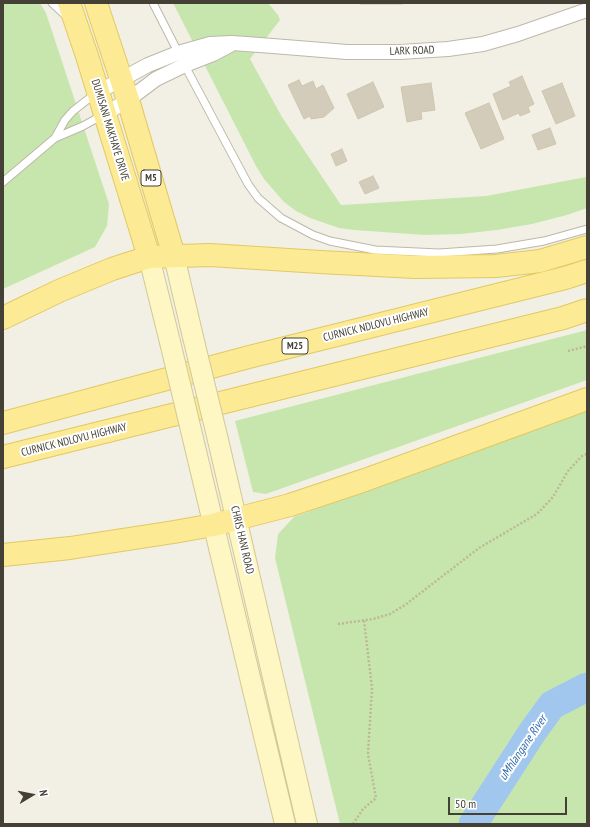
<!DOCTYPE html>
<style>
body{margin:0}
#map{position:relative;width:590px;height:827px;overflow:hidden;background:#f2f0e5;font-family:"PT Sans Narrow",sans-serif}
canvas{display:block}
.frame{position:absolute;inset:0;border:4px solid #444035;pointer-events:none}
.north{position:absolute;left:12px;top:775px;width:40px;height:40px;-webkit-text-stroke:3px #fff;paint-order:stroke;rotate:80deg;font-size:11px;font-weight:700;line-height:16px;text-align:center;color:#444035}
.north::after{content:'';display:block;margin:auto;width:14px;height:18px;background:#444035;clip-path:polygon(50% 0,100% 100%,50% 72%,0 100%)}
.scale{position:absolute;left:448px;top:797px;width:119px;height:18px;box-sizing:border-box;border:2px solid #444035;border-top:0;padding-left:5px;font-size:12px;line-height:14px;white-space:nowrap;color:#444035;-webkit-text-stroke:3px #fff;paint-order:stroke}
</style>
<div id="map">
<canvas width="590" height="827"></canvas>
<div class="frame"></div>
<div class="north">N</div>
<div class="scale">50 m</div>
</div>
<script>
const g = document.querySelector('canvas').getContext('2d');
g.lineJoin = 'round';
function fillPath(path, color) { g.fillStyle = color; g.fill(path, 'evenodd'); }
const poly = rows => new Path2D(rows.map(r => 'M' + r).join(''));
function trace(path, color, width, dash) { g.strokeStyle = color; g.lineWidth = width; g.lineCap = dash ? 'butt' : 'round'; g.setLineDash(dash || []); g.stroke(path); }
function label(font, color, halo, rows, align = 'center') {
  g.font = font + ' "PT Sans Narrow",sans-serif'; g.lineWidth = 4; g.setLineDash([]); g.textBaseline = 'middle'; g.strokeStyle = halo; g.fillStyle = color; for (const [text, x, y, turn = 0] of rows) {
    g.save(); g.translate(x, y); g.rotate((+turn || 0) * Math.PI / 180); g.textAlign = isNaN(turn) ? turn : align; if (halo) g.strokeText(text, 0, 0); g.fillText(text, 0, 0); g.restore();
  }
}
const green = poly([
 [3,3,40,3,46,13,109,204,107,226,95,247,3,289],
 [173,3,268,3,278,15,280,20,250,59,282,117,341,205,486,196,586,177,587,177,587,208,567,215,532,224,497,230,461,234,425,235,354,230,339,228,310,218,296,211,284,202,264,179,256,166],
 [587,330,587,380,266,494,253,492,235,421],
 [587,411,587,824,340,824,275,558,278,534,294,517]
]);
const river = poly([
 [473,824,533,731,552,705,587,687]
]);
const building = poly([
 [360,3,403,3,403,4,360,4,360,3],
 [522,76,534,104,528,107,530,112,520,116,519,113,503,120,493,94,511,86,509,82,522,76],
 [299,80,302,86,313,81,316,89,323,85,334,108,324,117,311,119,310,116,304,119,288,85,299,80],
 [373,82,384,107,358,119,347,94,373,82],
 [431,83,435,110,421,112,422,119,407,122,401,87,431,83],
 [562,83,575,116,556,124,542,91,562,83],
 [489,103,504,139,481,149,465,113,489,103],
 [550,128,556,144,538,150,532,135,550,128],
 [342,149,347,161,336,166,331,154,342,149],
 [373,176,379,188,365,194,359,182,373,176]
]);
const path = poly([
 [568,351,587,346],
 [338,624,373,619,390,614,405,605,479,548,537,514,553,497,568,471,582,456,587,454],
 [353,824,363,809,376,798,368,754,372,688,364,620]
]);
const service = poly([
 [52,3,66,16],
 [153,3,179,54],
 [184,64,248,184,258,198,281,218,313,235,330,241,375,250,439,253,497,249,544,241,587,229],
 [55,138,65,120,73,111,96,93],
 [3,182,55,138,83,126,103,115]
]);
const minor = poly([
 [98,92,148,65,178,53,210,44,232,43,273,46,347,52,400,52,448,49,483,44,518,34,587,10],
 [105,114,128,100,156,79,185,65,213,54,230,45]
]);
const secondary = poly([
 [174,256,193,337],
 [149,257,170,342],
 [218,440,307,824],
 [195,447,285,824]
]);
const primary = poly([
 [69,3,87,56,149,257],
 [96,3,128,100,174,256],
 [3,318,59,291,112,269,149,257,210,255,320,262,415,267,496,266,540,261,587,247],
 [3,423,249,357,565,278,587,271],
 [3,457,563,318,587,310],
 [3,555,70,548,174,532,213,525,290,505,365,480,587,399]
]);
const secondaryBridge = poly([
 [193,337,218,440],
 [170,342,195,447]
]);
const shields = [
 [151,178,20],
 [295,346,26]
];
const shieldNames = [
 ["M5",151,178],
 ["M25",295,346]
];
const streetNames = [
 ["LARK ROAD",412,51,-2],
 ["DUMISANI MAKHAYE DRIVE",110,130,73],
 ["CURNICK NDLOVU HIGHWAY",376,325,-14],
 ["CURNICK NDLOVU HIGHWAY",74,440,-14],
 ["CHRIS HANI ROAD",242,540,77]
];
const waterNames = [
 ["uMhlangane River",523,748,-56]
];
fillPath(green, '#c7e6ae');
trace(river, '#a1c7ef', 29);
fillPath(building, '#d3ccbb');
trace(building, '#cec5ae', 1);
trace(service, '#bdb8a8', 9);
trace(minor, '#bdb8a8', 16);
trace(secondary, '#d2c895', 22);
trace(primary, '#e1c964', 24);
trace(path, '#bfb699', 2.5, [2, 2]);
trace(service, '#fff', 7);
trace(minor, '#fff', 14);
trace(secondary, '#fef6c3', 20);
trace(primary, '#fcea94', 22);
trace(secondaryBridge, '#d2c895', 22, []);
trace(secondaryBridge, '#fef6c3', 20);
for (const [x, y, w] of shields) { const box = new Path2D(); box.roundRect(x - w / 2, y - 8, w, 16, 3); g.fillStyle = '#fff'; g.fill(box); trace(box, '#444035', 1); }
label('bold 10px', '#444035', null, shieldNames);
label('11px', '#444035', '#fff', streetNames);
label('italic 12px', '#306bae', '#fff', waterNames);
</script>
